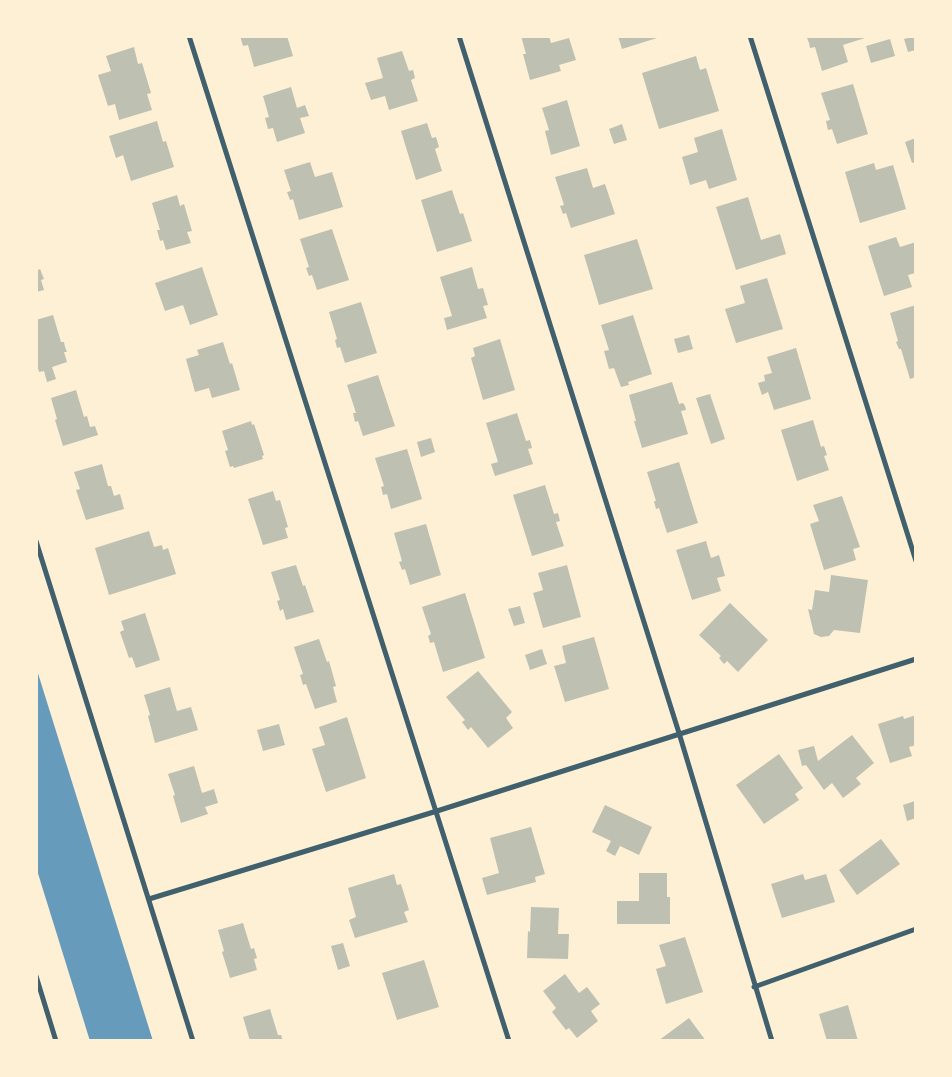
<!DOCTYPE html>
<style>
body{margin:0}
#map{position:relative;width:952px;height:1077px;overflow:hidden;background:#fdf0d5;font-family:Montserrat,sans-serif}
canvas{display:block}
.frame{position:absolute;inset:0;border:38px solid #fdf0d5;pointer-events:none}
</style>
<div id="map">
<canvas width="952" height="1077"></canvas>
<div class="frame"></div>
</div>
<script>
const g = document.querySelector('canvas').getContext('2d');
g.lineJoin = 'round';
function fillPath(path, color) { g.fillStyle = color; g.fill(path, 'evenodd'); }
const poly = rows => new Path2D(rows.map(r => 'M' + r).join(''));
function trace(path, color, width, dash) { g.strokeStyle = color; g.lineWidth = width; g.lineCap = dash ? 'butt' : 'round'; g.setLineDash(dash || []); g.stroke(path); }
const water = poly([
 [36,667,153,1041,90,1041,36,867]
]);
const building = poly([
 [240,36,287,36,293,56,254,67,248,45,243,46],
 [521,36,549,36,551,43,569,38,576,60,559,65,561,71,530,80,523,54,526,54],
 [618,36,657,36,657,38,622,49],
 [811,36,868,36,868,37,843,45,848,62,822,71,815,47,810,48,809,43,807,38],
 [916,36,916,50,908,52,904,39],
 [890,39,895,56,871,63,866,46],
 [134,47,138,64,142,63,151,93,147,94,152,110,119,120,115,104,108,106,98,75,111,71,106,56],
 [402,51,409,71,413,70,415,78,411,80,418,101,389,110,385,96,371,100,365,83,383,78,377,58],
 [696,56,700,70,706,68,719,111,659,129,642,73],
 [853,84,868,134,837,144,832,129,828,130,826,121,830,120,821,93],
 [291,87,297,108,305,105,309,116,300,118,305,133,277,142,273,128,268,129,265,118,269,117,263,96],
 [567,100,580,146,551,155,545,131,549,130,542,108],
 [157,121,163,142,166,141,174,167,131,181,123,155,116,158,109,136],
 [427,123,432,138,436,137,439,147,435,149,442,171,416,180,401,131],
 [622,124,627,140,614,144,609,129],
 [722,129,737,180,709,189,706,180,690,185,682,157,698,152,694,138],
 [916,138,916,162,912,163,905,142],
 [310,162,315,177,332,172,343,207,299,220,293,199,290,200,287,192,291,191,284,170],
 [874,163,876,170,893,165,906,209,860,223,845,172],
 [587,168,593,188,605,184,615,214,571,228,566,213,563,214,560,206,564,205,555,177],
 [452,190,460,214,463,213,472,241,437,252,421,200],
 [177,195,180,206,184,204,192,231,187,232,191,243,166,250,163,240,160,241,157,230,160,230,152,203],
 [748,197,761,240,780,234,786,254,736,270,716,207],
 [332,229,349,280,317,290,312,275,309,276,306,268,309,267,300,239],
 [896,237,900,247,916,242,916,273,908,275,912,287,884,296,868,246],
 [637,239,653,289,599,305,584,255],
 [36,266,38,270,40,269,44,279,41,280,44,290,36,292],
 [202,267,218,315,190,325,183,305,165,311,155,283],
 [472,267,478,289,483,288,488,305,483,306,487,318,447,330,444,318,452,316,440,277],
 [767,278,783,329,736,343,725,309,745,303,740,286],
 [361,302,377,353,345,363,340,347,337,348,335,340,337,339,329,312],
 [916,305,916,377,910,379,901,349,899,349,896,342,898,341,890,313],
 [53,315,61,342,64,342,65,347,67,352,64,352,67,362,52,367,56,379,47,382,44,371,39,372,36,361,36,320],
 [633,315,652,374,628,382,629,385,621,387,614,368,609,369,604,351,609,350,601,325],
 [689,335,693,349,678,353,674,339],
 [500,339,515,390,483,400,471,358,475,356,473,348],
 [223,342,230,364,232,363,240,390,212,398,209,388,195,392,186,359,199,355,197,350],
 [796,348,811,399,774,410,768,392,762,395,758,383,765,381,764,375,772,373,767,357],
 [378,375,395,426,363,436,358,421,355,422,353,413,356,413,347,385],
 [672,382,679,404,683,403,685,406,686,410,681,411,688,434,642,448,634,421,636,421,629,395],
 [76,390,84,417,87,416,90,427,95,426,98,435,63,446,55,420,57,419,51,398],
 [710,394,725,439,711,444,696,398],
 [517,413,526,441,530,440,532,448,528,449,533,464,495,476,491,464,498,462,486,423],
 [813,420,821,447,824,446,827,455,824,456,829,470,797,481,781,430],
 [251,421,252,425,254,424,264,455,262,456,263,459,234,468,233,466,230,467,225,451,228,450,222,431],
 [431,438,435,452,421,457,417,442],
 [407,449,422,499,391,509,387,494,383,495,381,487,384,486,375,458],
 [679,462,698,523,667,533,659,508,656,509,654,501,656,501,647,472],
 [102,464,108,486,111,486,114,496,120,494,124,509,86,520,76,490,80,489,74,472],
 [545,485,554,514,558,513,560,521,556,522,564,546,532,556,513,495],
 [273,491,276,501,280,500,288,527,285,528,288,538,263,545,248,499],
 [842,496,860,547,853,549,856,560,824,570,810,524,819,521,813,505],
 [426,524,441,575,410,585,405,569,402,570,399,562,402,561,394,533],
 [149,531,154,547,162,545,163,550,168,548,176,574,109,595,95,548],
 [706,541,711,558,719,555,725,576,717,578,721,591,692,600,676,550],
 [296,565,303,586,305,585,314,612,286,620,283,609,280,611,277,601,280,600,271,572],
 [567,565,581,617,543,628,533,593,543,590,538,573],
 [831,575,868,580,860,633,834,630,829,636,821,637,814,634,808,609,812,610,815,590,829,592],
 [465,593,485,658,443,672,434,642,430,643,429,639,428,636,431,634,422,607],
 [730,603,768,640,738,672,727,661,724,664,719,658,721,656,699,635],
 [520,606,525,623,514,626,508,609],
 [145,613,160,660,136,668,132,657,129,658,120,632,124,630,121,621],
 [594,637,609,689,565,702,554,666,566,663,562,646],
 [319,639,327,662,329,661,336,686,333,687,337,702,315,709,306,684,303,685,300,675,303,674,294,647],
 [542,649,547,664,530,670,525,655],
 [478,671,512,712,506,718,513,728,488,748,471,727,468,730,462,722,465,720,446,697],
 [170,687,177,711,191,707,198,730,155,743,148,716,150,715,144,695],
 [916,715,916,745,909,747,912,756,890,763,878,724,903,716,904,719],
 [347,717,366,778,326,792,312,749,325,745,319,727],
 [279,724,285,745,263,751,257,730],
 [852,735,874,763,856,778,861,784,843,798,832,783,824,790,806,765,802,766,798,750,814,746,818,761],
 [779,754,803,788,795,794,799,800,764,824,736,785],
 [194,766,202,793,214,789,218,803,205,807,208,814,181,823,173,796,175,795,168,774],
 [915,801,916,818,907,821,903,805],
 [605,805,652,827,639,855,620,846,615,856,606,851,611,841,592,832],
 [531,827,545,874,535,877,536,882,487,895,482,878,499,873,490,838],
 [881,839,900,864,857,895,839,870],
 [639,873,667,873,667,897,670,897,670,924,617,924,617,901,639,901],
 [394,874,397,885,401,884,409,910,404,912,408,922,355,938,349,920,356,917,348,888],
 [803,874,805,880,826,874,835,902,782,918,771,884],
 [531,907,559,908,558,934,569,934,568,959,527,958,528,931,530,932],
 [243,923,251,949,254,948,257,958,254,959,257,970,230,978,222,952,224,951,218,930],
 [685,937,703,992,666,1004,656,969,666,966,659,945],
 [343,943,350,966,338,970,331,946],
 [424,960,439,1007,397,1020,382,973],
 [565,974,579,993,587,987,600,1004,591,1011,598,1021,577,1038,569,1028,566,1030,552,1012,556,1008,543,991],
 [848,1005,858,1041,827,1041,819,1014],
 [270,1009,278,1035,281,1035,283,1041,250,1041,243,1017],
 [689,1018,706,1041,658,1041]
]);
const minor = poly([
 [189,36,509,1041],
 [459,36,679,733,772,1041],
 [750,36,916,561],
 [36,541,193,1041],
 [149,899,437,811,916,659],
 [36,976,56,1041],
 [754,987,916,929]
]);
fillPath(water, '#669bbc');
fillPath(building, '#bec0b2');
trace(minor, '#3f606c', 5);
</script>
